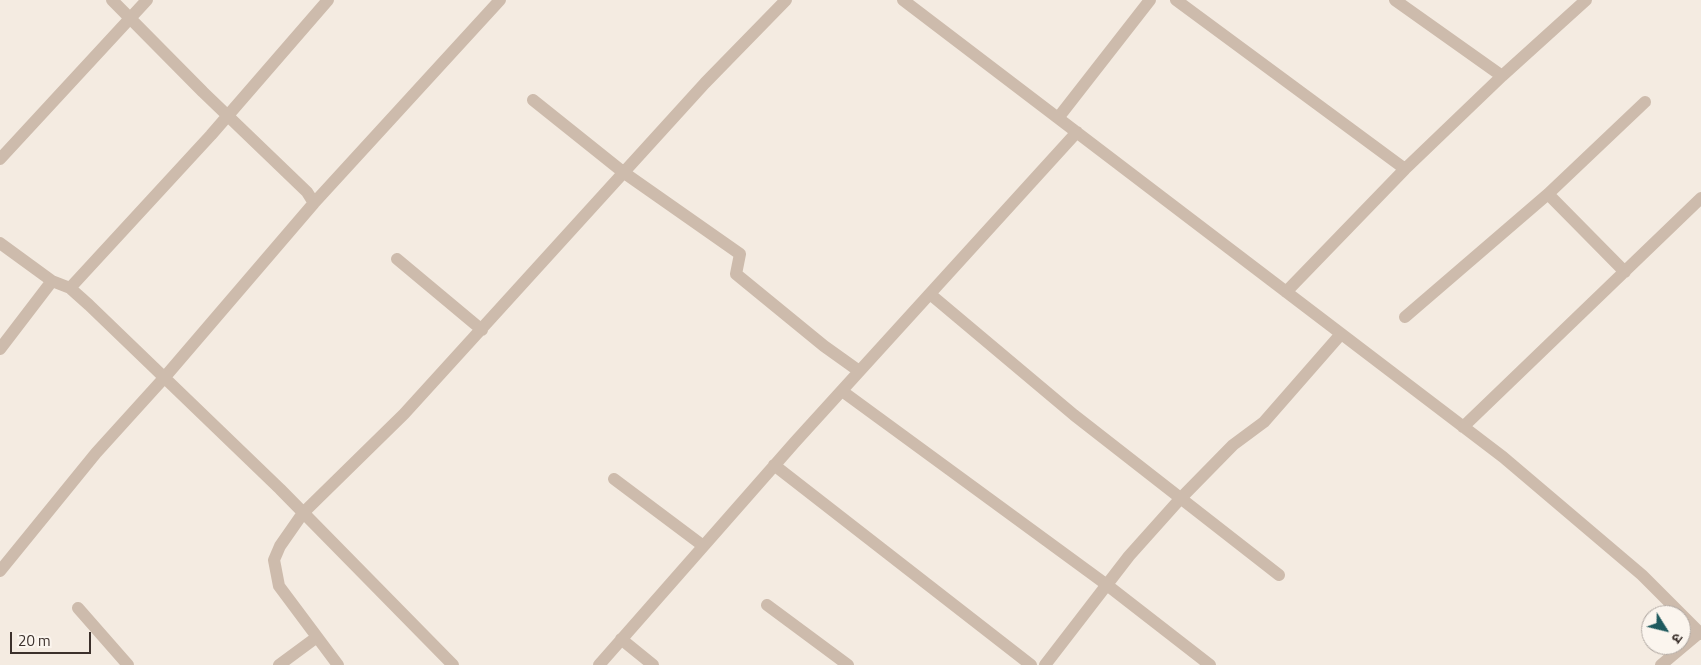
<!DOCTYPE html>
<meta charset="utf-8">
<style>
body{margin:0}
#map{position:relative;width:1701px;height:665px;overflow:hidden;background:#f4ebe1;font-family:"Titillium Web","Noto Sans Devanagari",sans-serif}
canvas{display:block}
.north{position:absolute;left:1641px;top:605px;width:50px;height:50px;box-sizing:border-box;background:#fbf5ee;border:1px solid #aea6a0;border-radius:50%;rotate:126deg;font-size:14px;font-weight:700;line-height:20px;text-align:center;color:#3b302b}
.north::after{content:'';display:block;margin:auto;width:18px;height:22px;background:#1f5a5e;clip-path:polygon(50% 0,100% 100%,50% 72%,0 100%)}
.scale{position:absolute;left:10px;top:632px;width:81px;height:22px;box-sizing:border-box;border:2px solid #3b302b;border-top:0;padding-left:6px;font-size:15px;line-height:18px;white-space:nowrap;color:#3b302b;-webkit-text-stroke:4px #fbf5ee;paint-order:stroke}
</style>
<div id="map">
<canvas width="1701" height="665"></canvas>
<div class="north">उ</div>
<div class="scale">20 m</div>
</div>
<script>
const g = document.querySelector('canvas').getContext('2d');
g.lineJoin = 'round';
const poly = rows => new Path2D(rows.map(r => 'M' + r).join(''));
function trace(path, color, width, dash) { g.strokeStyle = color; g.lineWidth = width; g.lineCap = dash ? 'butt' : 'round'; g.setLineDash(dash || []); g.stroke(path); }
const minor = poly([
 [112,0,203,92,307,192,314,203],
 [903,0,1503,457,1642,575,1701,634],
 [1176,0,1405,169],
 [1395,0,1502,76],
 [533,100,623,172,740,254,736,274,824,346,859,371],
 [1058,118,1150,0],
 [0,159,147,0],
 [1548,194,1625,272],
 [0,243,52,281,70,288,89,305,280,489,453,665],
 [397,259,482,330],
 [70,288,211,135,328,0],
 [1286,292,1405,169,1502,76,1586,0],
 [930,294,1074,415,1279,575],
 [1405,317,1548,194,1645,102],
 [0,349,52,281],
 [842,391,1107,585,1210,665],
 [1463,427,1701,198],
 [774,465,1031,665],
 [614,479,702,545],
 [0,571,96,453,164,378,314,203,500,0],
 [767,605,848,665],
 [78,608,128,665],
 [621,639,653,665],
 [279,665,317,637],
 [338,665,279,586,274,560,280,546,303,513,404,414,705,83,786,0],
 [599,665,795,442,1077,132],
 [1045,665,1129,556,1180,499,1233,445,1264,422,1341,334],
 [1661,665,1699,633]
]);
trace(minor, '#cdbbac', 12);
</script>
